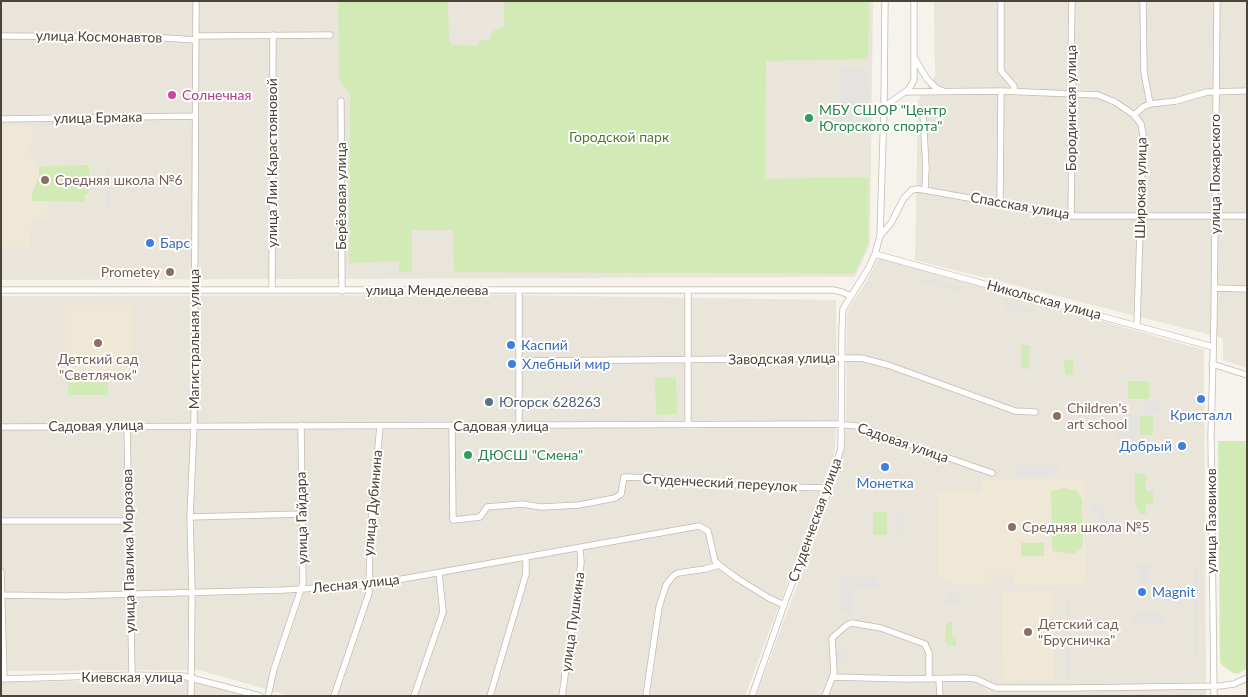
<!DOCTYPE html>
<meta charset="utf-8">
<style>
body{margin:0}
#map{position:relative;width:1248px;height:697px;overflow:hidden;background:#f6f3ec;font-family:Lato,sans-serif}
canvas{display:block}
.frame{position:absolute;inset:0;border:2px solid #4b4439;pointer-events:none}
</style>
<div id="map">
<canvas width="1248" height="697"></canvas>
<div class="frame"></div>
</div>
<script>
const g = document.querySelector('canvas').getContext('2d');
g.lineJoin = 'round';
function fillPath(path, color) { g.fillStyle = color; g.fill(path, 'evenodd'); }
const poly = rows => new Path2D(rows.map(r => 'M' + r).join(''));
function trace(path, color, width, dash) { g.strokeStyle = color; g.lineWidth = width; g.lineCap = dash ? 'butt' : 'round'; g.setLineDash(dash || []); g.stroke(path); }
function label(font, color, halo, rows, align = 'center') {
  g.font = font + ' Lato,sans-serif'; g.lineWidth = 4; g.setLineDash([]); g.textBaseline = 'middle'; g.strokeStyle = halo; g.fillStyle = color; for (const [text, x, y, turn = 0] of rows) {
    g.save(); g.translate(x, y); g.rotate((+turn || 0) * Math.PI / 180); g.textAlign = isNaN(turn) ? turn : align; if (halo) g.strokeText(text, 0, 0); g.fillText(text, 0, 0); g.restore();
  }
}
const residential = poly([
 [1,1,873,1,870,244,855,277,1,280],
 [934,1,1247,1,1247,368,1223,360,1223,338,915,260,918,101,935,76],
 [879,258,1204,350,1206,696,756,696,840,470,846,427,847,316,849,308,866,282],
 [512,295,836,300,837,416,834,458,745,696,290,696,199,670,1,671,1,296],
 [182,680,200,683,249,696,1,696,1,682]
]);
const education = poly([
 [1,126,32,126,32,144,28,146,28,152,35,158,36,166,89,164,90,195,86,195,86,202,48,202,47,219,33,219,31,228,30,248,1,247],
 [64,305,131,305,131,381,65,381],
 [1084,479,1087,585,1014,585,1014,575,991,575,991,585,950,584,938,576,938,491,982,493,982,480],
 [1053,591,1054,680,1003,681,1002,592]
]);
const green = poly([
 [338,1,448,1,449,42,453,45,478,46,479,41,491,39,492,32,504,26,504,1,869,1,868,59,766,61,765,179,869,177,868,245,854,274,454,272,453,230,412,230,412,272,399,272,399,261,349,263,350,94,339,79],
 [89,165,89,194,85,194,85,202,32,201,32,194,39,177,39,166],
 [1021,345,1030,345,1029,369,1021,368],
 [1074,359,1073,374,1067,376,1065,373,1064,360],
 [676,377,677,414,656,415,655,378],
 [1128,381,1149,381,1149,399,1128,399],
 [68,382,108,382,108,395,68,395],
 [1140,416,1153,416,1153,435,1140,435],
 [1218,441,1247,441,1247,668,1238,674,1233,673,1223,666,1220,662],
 [1135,474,1146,474,1146,491,1153,491,1153,504,1146,504,1146,514,1140,514,1135,504],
 [1064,488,1077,491,1082,499,1083,544,1080,550,1072,554,1052,551,1051,491],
 [873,512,887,512,887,535,873,535],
 [1021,543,1044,543,1044,556,1021,556],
 [952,622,952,636,956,637,956,646,948,645,945,642,946,625,947,623]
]);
const parking = poly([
 [840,69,869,69,869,106,840,106],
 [97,120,97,124,42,125,42,121],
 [107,165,111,165,111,210,107,210],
 [919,277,960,288,959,292,918,281],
 [1006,302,1036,310,1035,313,1006,312],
 [1145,400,1160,401,1160,414,1145,414],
 [1122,413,1138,413,1138,438,1115,438,1115,420,1122,420],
 [1017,465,1058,465,1058,475,1017,475],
 [1093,503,1105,503,1105,531,1100,531,1100,513,1093,513],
 [895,511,903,511,903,534,895,534],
 [1138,565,1150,565,1150,583,1138,583],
 [1194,570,1197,570,1198,661,1195,661],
 [840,577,878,577,878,587,853,587,853,614,840,614],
 [946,591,961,591,961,605,946,605],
 [1067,599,1070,599,1071,679,1067,679],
 [1133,612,1164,612,1164,624,1133,625],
 [836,649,849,650,850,663,836,662]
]);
const minor = poly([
 [1001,1,1001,71,1014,86,1014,91],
 [1143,1,1144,72,1150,104],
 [1,36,150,37,196,40],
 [196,36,330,35],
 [915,59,927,79,936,88,943,91],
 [905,92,1001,91,1098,95,1115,102,1134,115,1141,124,1143,135,1137,325],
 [341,101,342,291],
 [884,107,909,89,914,80,914,1],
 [923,113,926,168,925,189],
 [1134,115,1143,107,1150,104,1176,101,1207,92,1247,91],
 [1,119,195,116],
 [1000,202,1001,91],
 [1071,216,1073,74,1071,54,1072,1],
 [880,236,891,223,904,198,912,190,918,189,1071,216,1247,216],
 [875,254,1213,347],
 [1215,288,1247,289],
 [1,290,833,290,842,292,851,296],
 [272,290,273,35],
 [519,290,519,426],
 [520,361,861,358,888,365,1015,411,1035,412],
 [1212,364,1247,375],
 [688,424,688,290],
 [127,426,132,675],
 [452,426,453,520,480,517,487,507,522,504,541,507,561,506,579,505,615,498,621,494,624,477,652,478,749,486,829,488],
 [1,427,835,424,857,426,992,473],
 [190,517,302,514],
 [1,521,128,521],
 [1,572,4,679],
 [1,595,64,596,283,590,369,585,699,526,708,531,715,561,719,565,738,579,769,598,784,605],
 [833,677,907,679,967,678,976,679,996,688,1069,688,1219,686,1234,684,1247,678],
 [1,679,132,675,183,676,260,696],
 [939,679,940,696],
 [191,696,192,592,190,517,194,425,196,1],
 [268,696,274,669,303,583,301,425],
 [334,696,369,593,370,536,380,426],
 [414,696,443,612,439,573],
 [490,696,526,574,526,558],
 [562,696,581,563,580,548],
 [646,696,659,607,666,585,673,576,678,573,705,569,719,565],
 [752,696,786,599,827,494,841,448,842,329,843,309,868,269,875,254,880,236,884,107,885,1],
 [825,696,834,673,832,638,847,625,852,623,881,628,925,644,929,653,929,679],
 [1214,696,1211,436,1214,321,1217,1]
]);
const markers = [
 [172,95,5,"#d1479c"],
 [809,118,5,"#2e9e5b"],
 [45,180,5,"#8d6e63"],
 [150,243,5,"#3f7fe0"],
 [170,272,5,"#8d6e63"],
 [98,343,5,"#8d6e63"],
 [511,345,5,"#3f7fe0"],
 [512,364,5,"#3f7fe0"],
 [1201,399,5,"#3f7fe0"],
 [489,402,5,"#5c6f8a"],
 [1057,416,5,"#8d6e63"],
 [1182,446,5,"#3f7fe0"],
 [468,455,5,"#2e9e5b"],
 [885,467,5,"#3f7fe0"],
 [1012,527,5,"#8d6e63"],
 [1142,592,5,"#3f7fe0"],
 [1028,632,5,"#8d6e63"]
];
const streetNames = [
 ["улица Космонавтов",99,37,1],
 ["Бородинская улица",1071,108,-90],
 ["улица Ермака",98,118,-1],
 ["улица Лии Карастояновой",272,163,-90],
 ["улица Пожарского",1215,174,-90],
 ["Широкая улица",1141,188,-89],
 ["Берёзовая улица",341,196,-90],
 ["Спасская улица",1020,206,10],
 ["улица Менделеева",427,290],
 ["Никольская улица",1044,300,15],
 ["Магистральная улица",194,339,-90],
 ["Заводская улица",782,359,-1],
 ["Садовая улица",96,426,-1],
 ["Садовая улица",501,426],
 ["Садовая улица",903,443,19],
 ["Студенческий переулок",720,483,3],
 ["улица Дубинина",373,503,-85],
 ["улица Гайдара",302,518,-91],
 ["Студенческая улица",815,520,-70],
 ["улица Газовиков",1211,521,-90],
 ["улица Павлика Морозова",129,551,-91],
 ["Лесная улица",356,584,-6],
 ["улица Пушкина",573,622,-82],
 ["Киевская улица",132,677]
];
const hotelNames = [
 ["Солнечная",182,95]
];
const leisureNames = [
 ["МБУ СШОР \"Центр",819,110],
 ["Югорского спорта\"",819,126],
 ["ДЮСШ \"Смена\"",478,455]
];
const parkNames = [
 ["Городской парк",619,137]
];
const educationNames = [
 ["Средняя школа №6",55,180],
 ["Prometey",160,272,"right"],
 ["Детский сад",98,359,"center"],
 ["\"Светлячок\"",98,375,"center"],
 ["Children's",1067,408],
 ["art school",1067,424],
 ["Средняя школа №5",1022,527],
 ["Детский сад",1038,624],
 ["\"Брусничка\"",1038,640]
];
const shopNames = [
 ["Барс",160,243],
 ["Каспий",521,345],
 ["Хлебный мир",522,364],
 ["Кристалл",1201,415,"center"],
 ["Добрый",1172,446,"right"],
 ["Монетка",885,483,"center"],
 ["Magnit",1152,592]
];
const serviceNames = [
 ["Югорск 628263",499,402]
];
fillPath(residential, '#eae5da');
fillPath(education, '#efe8d6');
fillPath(green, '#d2eab5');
fillPath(parking, '#e5e3e0');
trace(minor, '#c2bbae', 7);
trace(minor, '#fff', 5.5);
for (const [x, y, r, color] of markers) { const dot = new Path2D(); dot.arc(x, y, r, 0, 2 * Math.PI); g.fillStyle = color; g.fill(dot); trace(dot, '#fff', 2); }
label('14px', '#4b4439', '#fff', streetNames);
label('14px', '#b23c85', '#fff', hotelNames, 'left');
label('14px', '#27864d', '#fff', leisureNames, 'left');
label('14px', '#4a7f2a', '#fff', parkNames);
label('14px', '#785e54', '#fff', educationNames, 'left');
label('14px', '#366cbe', '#fff', shopNames, 'left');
label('14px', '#4e5e75', '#fff', serviceNames, 'left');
</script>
